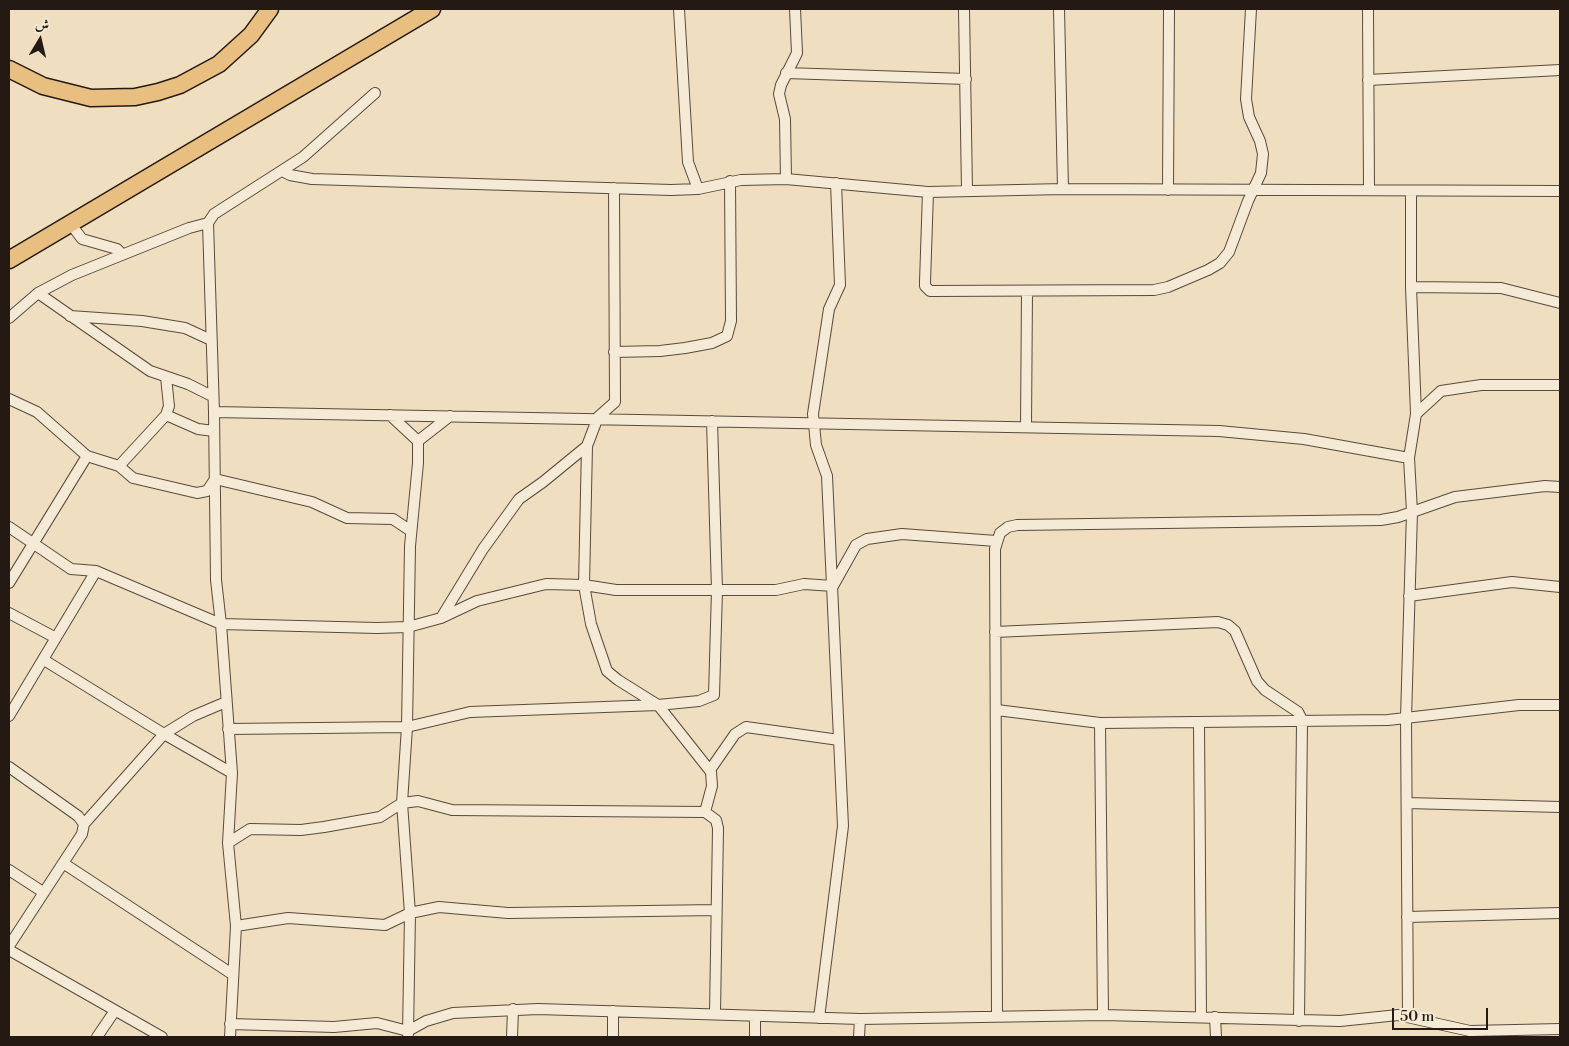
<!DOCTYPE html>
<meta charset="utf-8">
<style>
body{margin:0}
#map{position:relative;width:1569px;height:1046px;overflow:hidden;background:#efdebf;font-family:"Libre Bodoni",Amiri,serif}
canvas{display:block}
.frame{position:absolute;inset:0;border:10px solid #251a13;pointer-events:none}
.north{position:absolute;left:15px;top:15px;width:50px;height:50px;-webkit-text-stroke:4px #f5ead5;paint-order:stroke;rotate:9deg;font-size:14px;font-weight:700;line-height:20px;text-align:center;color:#251a13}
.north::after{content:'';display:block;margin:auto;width:18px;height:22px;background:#251a13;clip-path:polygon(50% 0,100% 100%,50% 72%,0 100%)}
.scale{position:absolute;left:1392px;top:1008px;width:96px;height:22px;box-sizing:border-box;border:2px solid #251a13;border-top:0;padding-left:6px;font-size:15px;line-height:18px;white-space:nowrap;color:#251a13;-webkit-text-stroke:4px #f5ead5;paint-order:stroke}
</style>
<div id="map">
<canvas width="1569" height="1046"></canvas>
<div class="frame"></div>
<div class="north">ش</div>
<div class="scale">50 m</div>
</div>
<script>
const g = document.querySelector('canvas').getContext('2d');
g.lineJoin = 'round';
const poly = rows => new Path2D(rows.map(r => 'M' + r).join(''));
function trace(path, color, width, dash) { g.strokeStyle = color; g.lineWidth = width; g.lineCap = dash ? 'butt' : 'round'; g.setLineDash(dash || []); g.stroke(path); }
const minor = poly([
 [679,9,688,162,698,189],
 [964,9,967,191],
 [1059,9,1063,189],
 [1368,9,1369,190],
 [786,73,966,79],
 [1368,80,1560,70],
 [282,171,290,175,312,179,671,190,698,189,741,180,786,179,928,192,1063,189,1560,191],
 [786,179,785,119,779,94,781,85,797,53,795,9],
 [1168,190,1169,9],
 [928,192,925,282,925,286,930,291,1154,290,1168,287,1208,270,1220,263,1229,252,1248,201,1261,173,1263,154,1260,141,1249,117,1246,99,1251,9],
 [70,223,82,239,117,249,122,254],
 [208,223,214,412,216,580,221,624,232,773,228,843,236,926,230,1037],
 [1411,287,1501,288,1560,303],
 [38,293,150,371,188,384,212,396],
 [70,316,142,321,185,328,211,340],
 [9,318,38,293,72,275,189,228,208,223,214,214,303,157,375,93],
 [614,352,660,351,685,348,712,343,727,336,731,321,730,181],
 [9,399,37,412,87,456,119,466,133,478,197,493,207,491,215,479,312,502,347,518,393,519,411,531],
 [214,412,1219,431,1304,439,1409,458],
 [1416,414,1441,391,1481,385,1560,385],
 [166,415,198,429,214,431],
 [390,415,418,441],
 [1026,427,1027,291],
 [587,446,584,585,591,624,607,671,618,680,658,705,711,772,712,786,705,812],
 [119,466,166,415,169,406,166,377],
 [9,527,71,569,96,571,221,624,377,628,408,627,441,618,477,601,546,584,584,585,616,590,776,590,804,584,833,586,856,545,867,539,902,534,996,541],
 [9,583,87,456],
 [1409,596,1512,582,1560,587],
 [9,613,56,638],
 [441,618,483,549,519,499,543,482,587,446,598,417,615,402,614,188],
 [995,632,1218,622,1228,625,1235,631,1257,681,1265,690,1298,712,1302,720,1299,1021],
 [44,660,164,734,232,773],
 [997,710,1100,723,1388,720,1519,705,1560,705],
 [9,716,96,571],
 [1199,722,1201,1017],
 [1100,723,1103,1015],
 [228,729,407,727,470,712,658,705,699,701,714,695,717,590,712,421],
 [9,767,78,816,84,824,82,834,9,946],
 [710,770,735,734,746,727,839,740],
 [1407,803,1560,807],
 [84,824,164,734,193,716,226,702],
 [228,843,250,829,301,830,324,827,380,817,402,803,418,801,452,810,705,812,716,820,718,828,715,1014],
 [63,863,232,974],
 [9,870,43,892],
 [1407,917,1560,913],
 [236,926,288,918,385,925,410,913,439,907,508,913,716,910],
 [9,950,162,1037],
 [997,1016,995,549,1000,533,1008,527,1017,525,1381,520,1398,517,1455,497,1545,486,1560,487],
 [1215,1017,1216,1037],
 [1408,1017,1406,718,1412,512,1409,458,1416,414,1411,287,1411,191],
 [819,1018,843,826,827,476,816,445,813,414,829,309,840,285,836,183],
 [230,1024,334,1027,377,1023,408,1031,426,1021,453,1013,538,1009,860,1019,1103,1015,1340,1021,1398,1015,1470,1031,1560,1029],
 [408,1034,410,913,402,803,407,727,410,546,418,463,418,441,450,416],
 [97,1037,114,1012],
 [512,1037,513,1009],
 [613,1037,613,1011],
 [755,1037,755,1017],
 [859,1037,860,1019]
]);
const trunk = poly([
 [9,69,43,86,91,98,135,97,158,92,180,85,219,64,251,35,270,9],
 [9,260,432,9]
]);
trace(minor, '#584b3e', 12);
trace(trunk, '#251a13', 19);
trace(minor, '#f5ead5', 10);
trace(trunk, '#e8bf80', 16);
</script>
